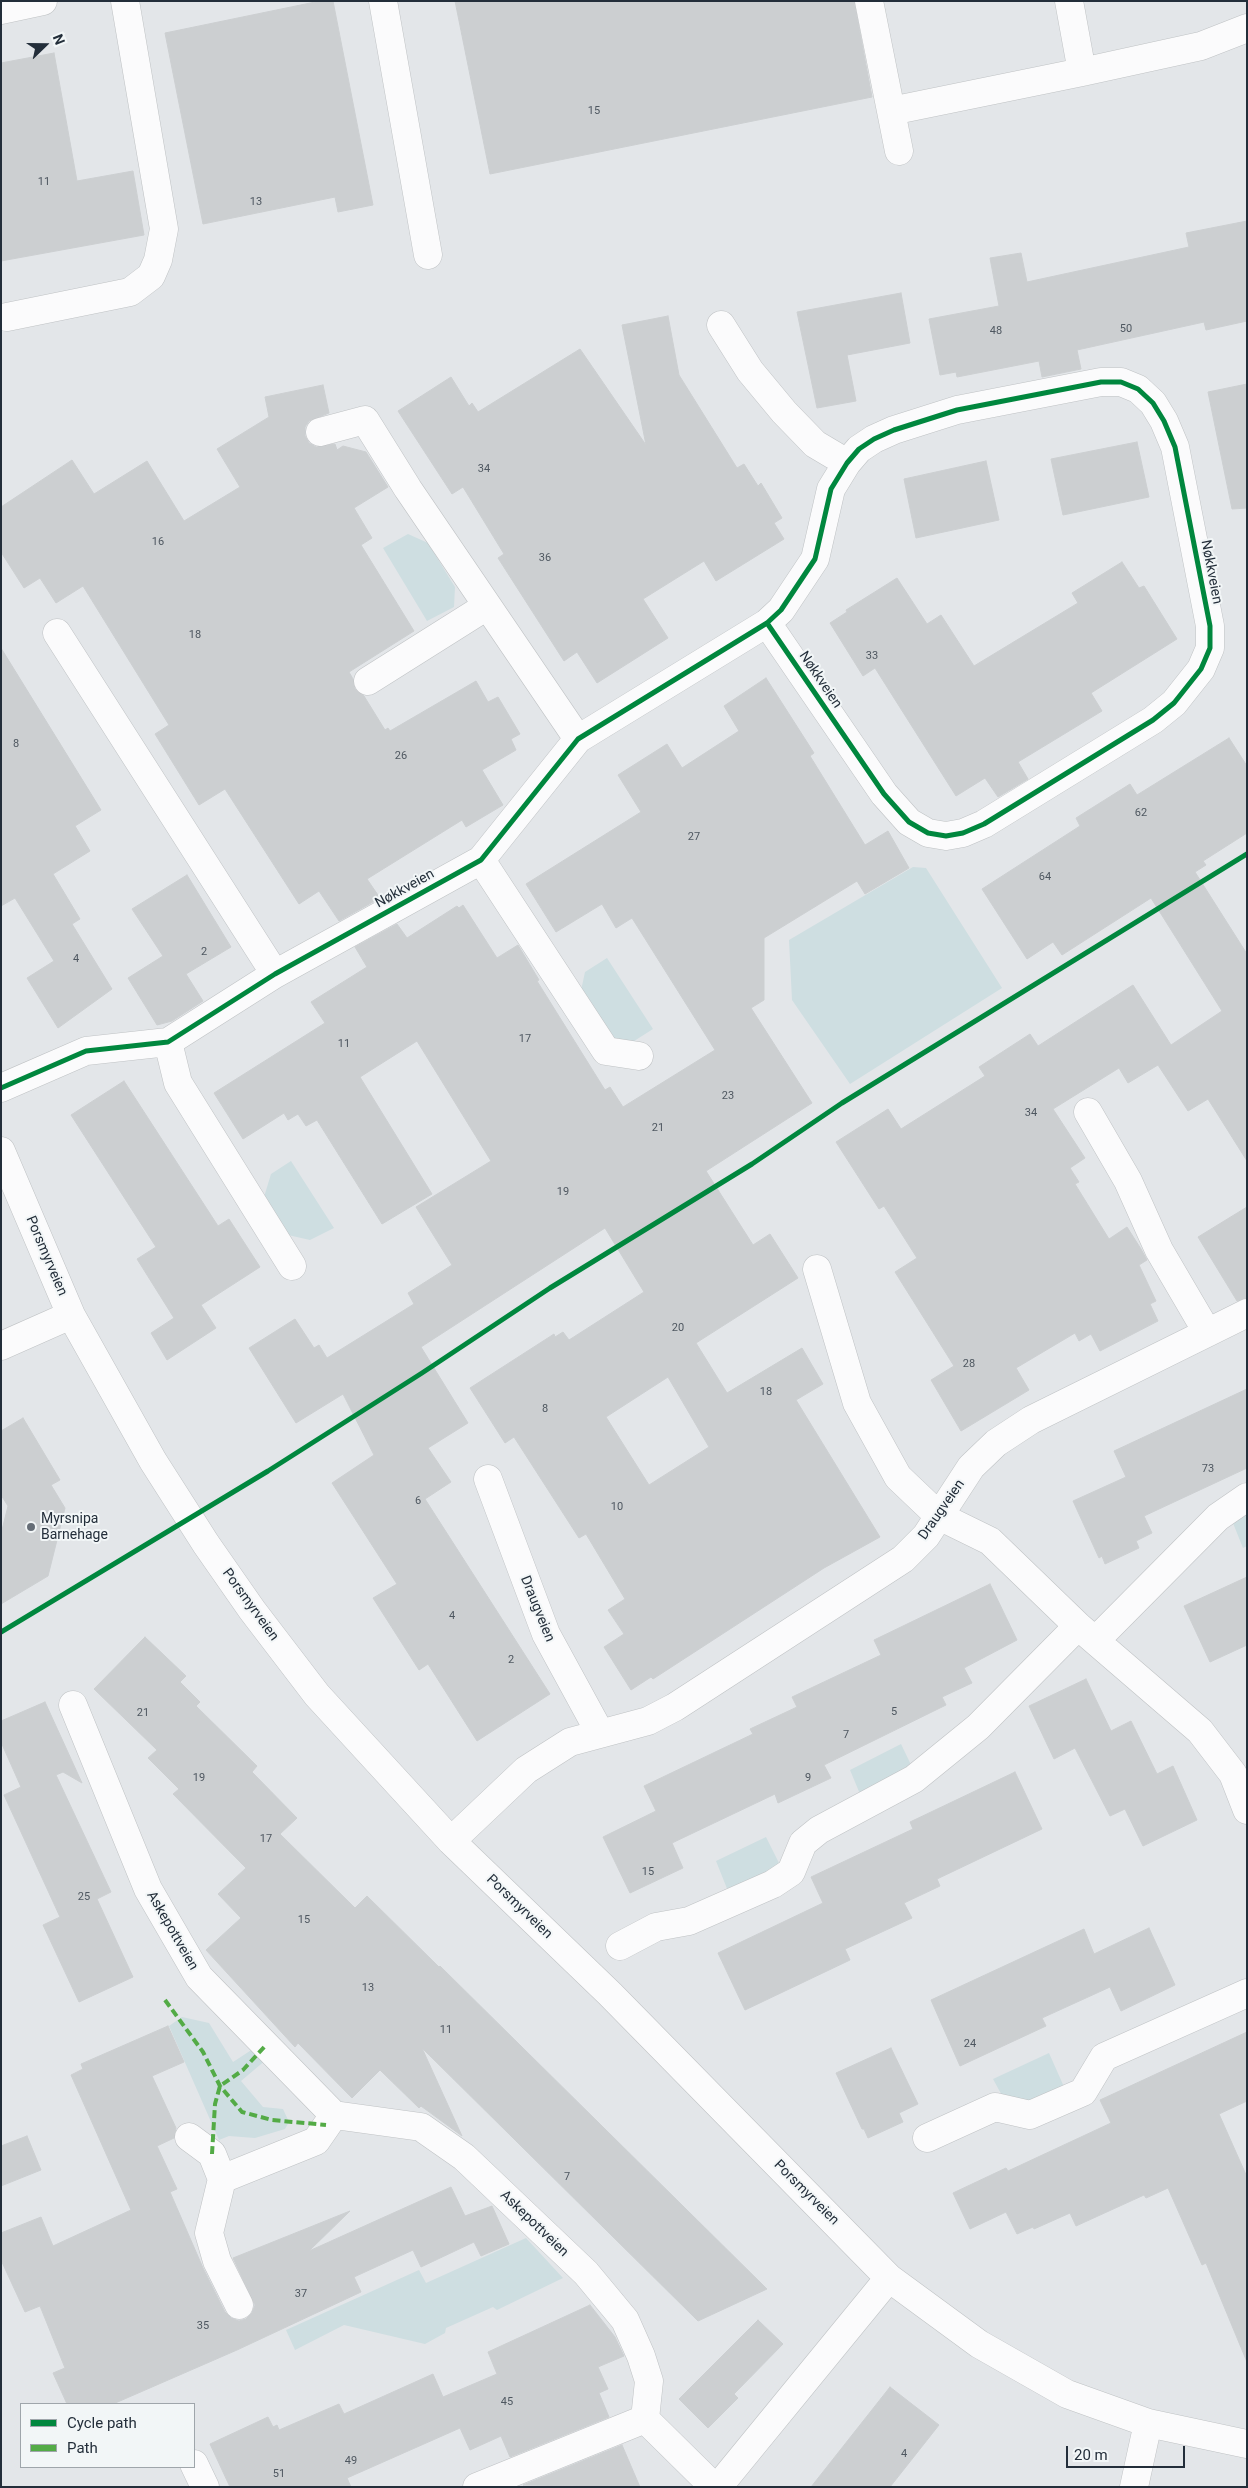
<!DOCTYPE html>
<meta charset="utf-8">
<style>
body{margin:0}
#map{position:relative;width:1248px;height:2488px;overflow:hidden;background:#e3e6e9;font-family:Roboto,sans-serif}
canvas{display:block}
.frame{position:absolute;inset:0;border:2px solid #232e3a;pointer-events:none}
.legend{position:absolute;left:20px;top:2403px;width:175px;height:65px;box-sizing:border-box;background:#f2f6f7;border:1px solid #9fa6ab;margin:0;padding:6px 9px;list-style:none;font-size:15px;color:#232e3a}
.legend li{display:flex;align-items:center;gap:10px;height:25px}
.legend b{width:25px;border:1px solid #9fa6ab}
.north{position:absolute;left:20px;top:20px;width:50px;height:50px;-webkit-text-stroke:4px #f2f6f7;paint-order:stroke;rotate:68deg;font-size:14px;font-weight:700;line-height:20px;text-align:center;color:#232e3a}
.north::after{content:'';display:block;margin:auto;width:18px;height:22px;background:#232e3a;clip-path:polygon(50% 0,100% 100%,50% 72%,0 100%)}
.scale{position:absolute;left:1066px;top:2446px;width:119px;height:22px;box-sizing:border-box;border:2px solid #232e3a;border-top:0;padding-left:6px;font-size:15px;line-height:18px;white-space:nowrap;color:#232e3a;-webkit-text-stroke:4px #f2f6f7;paint-order:stroke}
</style>
<div id="map">
<canvas width="1248" height="2488"></canvas>
<div class="frame"></div>
<ul class="legend">
<li><b style="height:6px;background:#00873e"></b>Cycle path</li>
<li><b style="height:6px;background:#53ab46"></b>Path</li>
</ul>
<div class="north">N</div>
<div class="scale">20 m</div>
</div>
<script>
const g = document.querySelector('canvas').getContext('2d');
g.lineJoin = 'round';
function fillPath(path, color) { g.fillStyle = color; g.fill(path, 'evenodd'); }
const poly = rows => new Path2D(rows.map(r => 'M' + r).join(''));
function trace(path, color, width, dash) { g.strokeStyle = color; g.lineWidth = width; g.lineCap = dash ? 'butt' : 'round'; g.setLineDash(dash || []); g.stroke(path); }
function label(font, color, halo, rows, align = 'center') {
  g.font = font + ' Roboto,sans-serif'; g.lineWidth = 4; g.setLineDash([]); g.textBaseline = 'middle'; g.strokeStyle = halo; g.fillStyle = color; for (const [text, x, y, turn = 0] of rows) {
    g.save(); g.translate(x, y); g.rotate((+turn || 0) * Math.PI / 180); g.textAlign = isNaN(turn) ? turn : align; if (halo) g.strokeText(text, 0, 0); g.fillText(text, 0, 0); g.restore();
  }
}
const green = poly([
 [408,534,428,543,455,587,454,607,427,621,383,548],
 [913,867,926,868,1002,988,850,1084,792,1000,789,940],
 [607,958,653,1029,631,1043,606,1037,580,995,585,972],
 [291,1161,334,1228,310,1240,288,1235,264,1197,271,1174],
 [1247,1511,1247,1546,1243,1548,1233,1523],
 [901,1744,913,1769,860,1794,850,1770],
 [766,1837,781,1867,728,1891,716,1861],
 [182,2017,209,2023,233,2062,256,2047,267,2059,241,2081,263,2107,283,2109,289,2122,285,2129,255,2138,229,2136,219,2140,169,2026],
 [1049,2053,1065,2089,1027,2106,1005,2101,993,2079],
 [526,2238,563,2278,497,2310,493,2307,446,2328,445,2333,425,2344,344,2325,295,2350,286,2330,419,2270,426,2283]
]);
const building = poly([
 [320,1,333,1,373,205,338,212,335,197,203,224,165,33,320,1],
 [455,1,854,1,872,97,490,174,455,1],
 [54,53,77,181,133,171,144,235,1,261,1,63,54,53],
 [1247,221,1247,321,1206,330,1204,322,1077,350,1081,369,1042,377,1039,361,957,377,956,372,940,375,929,319,999,306,990,258,1021,253,1027,282,1189,247,1186,233,1247,221],
 [901,293,910,343,847,355,856,401,817,408,797,312,901,293],
 [668,316,679,375,737,468,744,464,758,486,761,483,782,518,774,523,784,539,716,581,704,561,643,599,668,638,597,683,577,652,564,661,498,558,504,554,463,487,452,494,398,411,451,377,469,406,472,403,478,412,580,349,646,445,622,325,668,316],
 [1247,384,1247,508,1232,509,1208,392,1247,384],
 [323,385,329,413,309,421,305,427,305,436,309,443,316,447,335,444,337,450,343,446,366,452,388,487,354,508,372,538,361,545,414,631,349,672,353,679,355,689,364,696,385,730,388,728,390,731,476,681,488,702,498,697,520,734,511,739,516,750,482,770,503,805,466,827,462,820,367,879,380,898,339,921,319,891,299,904,225,789,199,805,155,734,169,725,83,586,56,603,40,578,24,588,1,552,1,507,72,460,94,494,147,461,184,521,240,487,217,449,269,417,265,397,323,385],
 [1137,442,1149,497,1063,515,1051,459,1137,442],
 [986,461,999,520,916,538,904,479,986,461],
 [1122,562,1139,588,1144,586,1177,639,1091,693,1102,711,1018,762,1028,779,998,797,985,778,956,796,875,668,863,676,830,623,847,612,846,610,897,578,927,624,941,615,974,666,1078,603,1072,593,1122,562],
 [1,648,101,810,75,826,90,851,53,874,80,919,72,924,112,989,58,1028,27,978,54,961,15,898,1,906,1,648],
 [766,678,814,753,810,756,865,845,888,831,909,868,865,894,857,881,764,938,764,1000,751,1008,812,1103,706,1171,753,1245,770,1234,798,1278,696,1343,727,1393,802,1348,823,1384,796,1400,880,1537,824,1568,653,1679,651,1677,631,1690,604,1647,624,1634,608,1610,625,1599,586,1534,579,1538,514,1437,505,1443,470,1388,554,1334,555,1337,563,1332,569,1340,644,1292,605,1228,421,1347,468,1423,428,1448,451,1482,425,1499,550,1694,477,1741,428,1664,419,1670,373,1598,397,1584,332,1483,374,1455,343,1394,296,1423,249,1348,295,1319,314,1348,319,1345,327,1358,414,1304,408,1293,452,1265,416,1207,491,1161,417,1041,360,1077,432,1194,382,1224,317,1120,306,1126,298,1114,288,1120,284,1113,243,1139,214,1093,325,1023,311,1002,367,967,355,947,397,924,407,938,457,906,459,908,463,905,497,958,518,945,539,980,537,981,605,1090,610,1087,623,1107,715,1050,632,918,616,928,602,904,556,932,526,884,641,812,618,775,667,744,682,768,739,731,724,706,766,678],
 [668,1377,709,1447,649,1485,606,1417,668,1377],
 [1229,738,1247,766,1247,833,1203,861,1206,865,1195,872,1247,954,1247,1161,1208,1099,1188,1111,1158,1065,1128,1083,1119,1068,1053,1109,1085,1158,1070,1168,1079,1182,1075,1184,1109,1239,1127,1227,1141,1249,1147,1260,1139,1265,1156,1301,1150,1304,1158,1321,1100,1351,1091,1334,1079,1341,1075,1333,1016,1368,1029,1390,961,1431,931,1380,954,1366,895,1272,917,1258,884,1206,879,1209,836,1142,888,1109,901,1129,985,1076,979,1067,1030,1034,1038,1046,1133,985,1171,1045,1222,1011,1151,898,1062,955,1053,942,1027,959,982,889,1080,826,1076,818,1130,784,1137,795,1229,738],
 [187,875,231,947,186,974,203,1001,172,1021,157,1025,128,978,163,956,132,909,187,875],
 [124,1081,218,1226,229,1219,260,1267,201,1305,216,1328,167,1360,151,1333,174,1318,137,1259,156,1247,71,1115,124,1081],
 [1247,1207,1247,1298,1237,1301,1198,1237,1247,1207],
 [1247,1389,1247,1468,1144,1516,1152,1533,1136,1541,1139,1548,1105,1564,1102,1556,1099,1558,1073,1501,1126,1477,1114,1451,1247,1389],
 [23,1418,60,1480,51,1485,65,1508,48,1576,1,1604,1,1534,8,1506,1,1495,1,1431,23,1418],
 [1247,1577,1247,1645,1210,1662,1184,1606,1247,1577],
 [990,1584,1017,1640,964,1668,972,1683,942,1697,946,1705,824,1765,831,1778,778,1803,775,1794,672,1843,683,1868,630,1893,603,1837,656,1811,644,1786,753,1734,750,1729,797,1707,792,1697,881,1655,874,1640,990,1584],
 [145,1637,186,1676,180,1682,200,1702,196,1706,257,1766,252,1772,297,1818,280,1834,355,1908,367,1896,439,1967,440,1966,767,2289,698,2321,422,2048,462,2136,421,2106,419,2108,380,2070,352,2098,298,2043,295,2047,206,1950,241,1918,218,1894,246,1868,173,1794,179,1789,148,1758,157,1750,94,1689,145,1637],
 [1086,1679,1111,1731,1131,1721,1157,1774,1173,1766,1197,1820,1143,1846,1125,1809,1110,1816,1075,1748,1054,1759,1029,1706,1086,1679],
 [45,1702,82,1783,63,1772,56,1775,111,1892,97,1899,133,1977,79,2002,43,1925,60,1917,4,1795,21,1787,1,1742,1,1721,45,1702],
 [1015,1772,1042,1829,937,1879,940,1886,904,1903,912,1918,845,1949,850,1960,745,2010,718,1953,823,1903,811,1877,913,1829,910,1822,1015,1772],
 [1149,1928,1175,1985,1121,2011,1110,1987,1042,2018,1046,2026,960,2066,931,2000,1084,1929,1094,1954,1149,1928],
 [168,2026,184,2062,152,2076,176,2128,174,2138,157,2146,177,2189,170,2192,203,2268,225,2312,231,2318,239,2321,246,2319,252,2313,255,2305,233,2258,350,2211,309,2251,451,2187,465,2216,492,2206,509,2244,481,2256,474,2242,421,2267,413,2250,354,2277,361,2292,237,2350,113,2404,67,2404,53,2373,65,2368,40,2306,25,2312,1,2260,1,2233,41,2217,53,2246,131,2210,71,2075,83,2069,81,2064,168,2026],
 [1247,2032,1247,2101,1219,2114,1247,2177,1247,2362,1206,2263,1202,2265,1168,2188,1146,2198,1144,2195,1076,2226,1070,2213,1034,2229,1033,2227,1017,2234,1006,2212,970,2229,953,2193,1006,2168,1008,2171,1111,2123,1100,2100,1247,2032],
 [891,2048,918,2104,899,2113,903,2122,868,2138,864,2129,862,2129,836,2073,891,2048],
 [27,2136,41,2170,1,2186,1,2146,27,2136],
 [590,2305,615,2337,624,2356,598,2367,608,2389,599,2393,609,2417,510,2457,501,2436,470,2450,460,2428,347,2478,351,2487,230,2487,210,2444,268,2417,273,2427,277,2425,279,2430,339,2404,344,2414,433,2374,443,2397,497,2374,488,2352,590,2305],
 [758,2320,783,2344,734,2394,738,2398,708,2428,679,2399,758,2320],
 [890,2387,939,2425,890,2487,811,2487,890,2387],
 [622,2445,640,2487,523,2485,622,2445]
]);
const minor = poly([
 [383,1,428,255],
 [869,1,899,151],
 [1069,1,1082,72],
 [1,10,43,1],
 [891,111,1082,72,1201,46,1247,28],
 [7,317,130,292,151,276,158,260,164,229,125,1],
 [721,325,750,371,784,412,815,444,847,463],
 [320,432,365,420,408,489,578,739],
 [57,633,275,974],
 [368,681,487,606],
 [481,860,606,1051,639,1056],
 [168,1042,178,1083,292,1266],
 [1,1088,86,1051,168,1042,275,974,481,860,578,739,767,623,781,610,815,559,831,489,847,463,859,449,874,439,894,430,957,410,1101,382,1121,382,1138,389,1153,403,1164,421,1175,447,1210,626,1210,648,1201,669,1174,703,1153,720,984,824,963,833,946,836,928,833,909,822,884,794,767,623],
 [1088,1112,1128,1181,1159,1250,1207,1332],
 [1,1151,71,1315,153,1461,206,1544,252,1610,317,1695,451,1841,610,1994,889,2278,979,2344,1067,2394,1148,2423,1247,2444],
 [817,1269,857,1403,898,1477,939,1516,990,1541,1078,1626,1200,1731,1233,1774,1247,1810],
 [1,1346,71,1315],
 [488,1479,546,1634,600,1733],
 [1096,1640,1218,1517,1247,1497],
 [73,1705,148,1889,199,1977,334,2115,421,2127,464,2157,586,2273,625,2320,641,2356,649,2381,645,2419,714,2487],
 [451,1841,526,1770,570,1742,648,1721,675,1707,903,1559,926,1536,971,1467,996,1443,1031,1420,1247,1313],
 [620,1946,656,1927,689,1921,773,1884,791,1872,803,1843,819,1830,914,1779,978,1727,1078,1626],
 [189,2137,212,2154,222,2179],
 [927,2138,995,2107,1030,2115,1083,2092,1104,2057,1247,1993],
 [239,2305,217,2261,209,2233,222,2179,316,2141,334,2115],
 [194,2464,205,2487],
 [477,2487,645,2419],
 [718,2487,889,2278],
 [1134,2487,1148,2423]
]);
const quiet = poly([
 [165,2000,203,2052,220,2086,242,2112,272,2120,326,2125],
 [212,2154,215,2104,220,2086,243,2070,266,2045]
]);
const cycleway = poly([
 [1,1088,86,1051,168,1042,275,974,481,860,578,739,767,623,781,610,815,559,831,489,847,463,859,449,874,439,894,430,957,410,1101,382,1121,382,1138,389,1153,403,1164,421,1175,447,1210,626,1210,648,1201,669,1174,703,1153,720,984,824,963,833,946,836,928,833,909,822,884,794,767,623],
 [1,1632,268,1471,422,1373,550,1288,752,1164,842,1103,1247,854]
]);
const markers = [
 [31,1527,5,"#666e77"]
];
const numberNames = [
 ["15",594,111],
 ["11",44,182],
 ["13",256,202],
 ["50",1126,329],
 ["48",996,331],
 ["34",484,469],
 ["16",158,542],
 ["36",545,558],
 ["18",195,635],
 ["33",872,656],
 ["8",16,744],
 ["26",401,756],
 ["62",1141,813],
 ["27",694,837],
 ["64",1045,877],
 ["2",204,952],
 ["4",76,959],
 ["17",525,1039],
 ["11",344,1044],
 ["23",728,1096],
 ["34",1031,1113],
 ["21",658,1128],
 ["19",563,1192],
 ["20",678,1328],
 ["28",969,1364],
 ["18",766,1392],
 ["8",545,1409],
 ["73",1208,1469],
 ["6",418,1501],
 ["10",617,1507],
 ["4",452,1616],
 ["2",511,1660],
 ["5",894,1712],
 ["21",143,1713],
 ["7",846,1735],
 ["19",199,1778],
 ["9",808,1778],
 ["17",266,1839],
 ["15",648,1872],
 ["25",84,1897],
 ["15",304,1920],
 ["13",368,1988],
 ["11",446,2030],
 ["24",970,2044],
 ["7",567,2177],
 ["37",301,2294],
 ["35",203,2326],
 ["45",507,2402],
 ["4",904,2454],
 ["49",351,2461],
 ["51",279,2474]
];
const streetNames = [
 ["Nøkkveien",1211,572,79],
 ["Nøkkveien",820,680,56],
 ["Nøkkveien",405,889,-29],
 ["Porsmyrveien",46,1256,67],
 ["Draugveien",942,1510,-55],
 ["Porsmyrveien",250,1605,54],
 ["Draugveien",537,1609,68],
 ["Porsmyrveien",519,1907,44],
 ["Askepottveien",172,1931,60],
 ["Porsmyrveien",806,2193,45],
 ["Askepottveien",534,2224,44]
];
const poiNames = [
 ["Myrsnipa",41,1519],
 ["Barnehage",41,1535]
];
fillPath(green, '#cedee1');
fillPath(building, '#cccfd1');
trace(building, '#cccfd1', 1);
trace(minor, '#bfc2c4', 29);
trace(minor, '#fbfbfc', 28);
trace(quiet, '#53ab46', 4, [8, 4]);
trace(cycleway, '#00873e', 5);
for (const [x, y, r, color] of markers) { const dot = new Path2D(); dot.arc(x, y, r, 0, 2 * Math.PI); g.fillStyle = color; g.fill(dot); trace(dot, '#f2f6f7', 2); }
label('11px', '#4e5760', null, numberNames);
label('14px', '#232e3a', '#f2f6f7', streetNames);
label('14px', '#232e3a', '#f2f6f7', poiNames, 'left');
</script>
